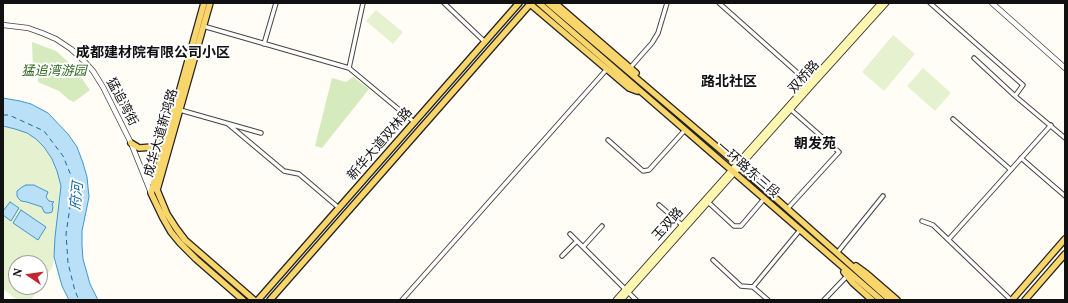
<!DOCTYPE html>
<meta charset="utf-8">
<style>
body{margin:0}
#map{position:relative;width:1068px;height:303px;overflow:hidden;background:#fffdf5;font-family:"PT Serif",serif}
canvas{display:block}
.frame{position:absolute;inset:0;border:4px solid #111;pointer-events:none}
.north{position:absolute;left:8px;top:255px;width:40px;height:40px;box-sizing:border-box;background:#fff;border:1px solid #a0a0a0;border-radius:50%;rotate:283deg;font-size:11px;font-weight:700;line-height:16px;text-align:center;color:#111}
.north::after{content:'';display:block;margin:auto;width:14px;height:18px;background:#c4262e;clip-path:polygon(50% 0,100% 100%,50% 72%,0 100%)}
</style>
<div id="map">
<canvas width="1068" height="303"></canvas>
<div class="frame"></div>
<div class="north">N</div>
</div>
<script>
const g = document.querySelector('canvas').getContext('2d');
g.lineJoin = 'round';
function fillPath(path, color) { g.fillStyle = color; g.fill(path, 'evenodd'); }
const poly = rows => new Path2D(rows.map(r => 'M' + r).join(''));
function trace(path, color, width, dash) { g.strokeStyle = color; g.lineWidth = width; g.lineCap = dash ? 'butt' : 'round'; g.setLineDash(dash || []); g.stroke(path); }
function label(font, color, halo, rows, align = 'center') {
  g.font = font + ' "PT Serif","Noto Sans SC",serif'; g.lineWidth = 4; g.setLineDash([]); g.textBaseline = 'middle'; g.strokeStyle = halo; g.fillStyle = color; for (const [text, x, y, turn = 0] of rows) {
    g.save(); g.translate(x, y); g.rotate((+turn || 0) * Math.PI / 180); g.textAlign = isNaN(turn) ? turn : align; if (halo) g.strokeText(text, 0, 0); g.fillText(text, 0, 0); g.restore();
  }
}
const green = poly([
 [32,42,56,51,73,66,90,90,74,102,69,100,59,91,38,82,38,69,33,67],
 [353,77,369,89,322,148,315,146,332,78,346,82]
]);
const pitch = poly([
 [376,10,403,32,393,44,366,21],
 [893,35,915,54,884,91,862,72],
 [923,68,951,93,935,111,907,86],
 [3,126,15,129,28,133,36,139,44,147,52,159,57,171,61,186,55,237,53,266,40,286,40,263,16,263,16,287,40,287,31,300,17,300,3,289]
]);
const water = poly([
 [3,98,20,101,31,104,48,113,68,134,77,147,83,163,87,177,89,197,82,231,82,245,83,259,90,284,98,300,69,300,62,286,54,257,55,237,61,186,57,171,52,159,44,147,36,139,27,133,15,129,3,126,3,98],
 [26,185,34,185,48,192,46,197,49,201,54,202,52,204,53,207,52,212,49,213,46,213,44,212,42,207,27,202,21,201,19,199,17,196,17,191,22,187,26,185],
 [10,202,19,208,11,221,3,215,3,211,10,202],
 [21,210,46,227,38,240,13,223,21,210]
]);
const ferry = poly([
 [3,115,9,115,44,131,63,156,72,178,71,200,66,234,68,263,75,291,79,300]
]);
const minor = poly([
 [444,3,485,42],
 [719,3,809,83],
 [930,3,1023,85,1015,96],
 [203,26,349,68,414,122],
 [264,44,276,3],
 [974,58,1015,96,1065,138],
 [349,68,363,3],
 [630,68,652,43,658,33,667,3],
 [180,110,261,133],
 [953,119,1011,170],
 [228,124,284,171,299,174,339,208],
 [608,140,643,171,649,170,685,130],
 [1021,158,1065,196],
 [708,202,734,226,741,226,764,199],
 [659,205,682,225],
 [788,208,839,152,789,108],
 [922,221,933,225,1011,300],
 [570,234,636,300],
 [949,239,1051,125],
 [583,247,602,226],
 [837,253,883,196],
 [562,256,577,241],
 [713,260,741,286,753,287,800,230],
 [753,287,768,300],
 [402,300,607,69],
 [824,300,847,276]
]);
const tertiary = poly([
 [992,3,1065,68],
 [3,25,28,28,42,33,56,39,71,49,84,61,93,71,103,87,131,143,151,193,152,192],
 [144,174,155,186]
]);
const secondary = poly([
 [616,300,809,83,881,3],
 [621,300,812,85,886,3]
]);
const primary = poly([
 [204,3,151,193,163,218,171,232,180,243,196,259,243,300],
 [210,3,157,190,167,214,176,228,185,240,254,300],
 [529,3,629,88,637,91],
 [539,3,881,300],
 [548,3,737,164,890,300],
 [555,3,636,73],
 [131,143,139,148,153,147,158,144,167,132],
 [856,266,867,274,897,300],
 [844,272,853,283,872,300],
 [258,300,519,3],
 [270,300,531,3],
 [1012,300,1065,239],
 [1025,300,1065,254]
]);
const parkNames = [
 ["猛追湾游园",54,71]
];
const streetNames = [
 ["双桥路",804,77,-48],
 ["猛追湾街",122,102,62],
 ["成华大道新鸿路",161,133,-74],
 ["新华大道双林路",380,144,-49],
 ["一环路东三段",748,170,41],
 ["玉双路",668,224,-48]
];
const neighbourhoodNames = [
 ["成都建材院有限公司小区",153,53],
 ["路北社区",729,82],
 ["朝发苑",815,144]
];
const waterNames = [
 ["府河",77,196,-84]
];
fillPath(green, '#d5ebbd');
fillPath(pitch, '#e6f2cf');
fillPath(water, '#b9e0f7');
trace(water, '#3f96cf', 1);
trace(ferry, '#1768a6', 1, [5, 4]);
trace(minor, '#444', 5.5);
trace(tertiary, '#444', 6);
trace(secondary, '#333', 7);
trace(primary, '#222', 8);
trace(minor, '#fff', 3.5);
trace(tertiary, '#fff', 4.5);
trace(secondary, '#fff6b0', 5);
trace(primary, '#f9d66b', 5.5);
label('italic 13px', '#2f6b1f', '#fff', parkNames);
label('13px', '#111', '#fff', streetNames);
label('bold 14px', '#111', '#fff', neighbourhoodNames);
label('italic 14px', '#1768a6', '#fff', waterNames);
</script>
